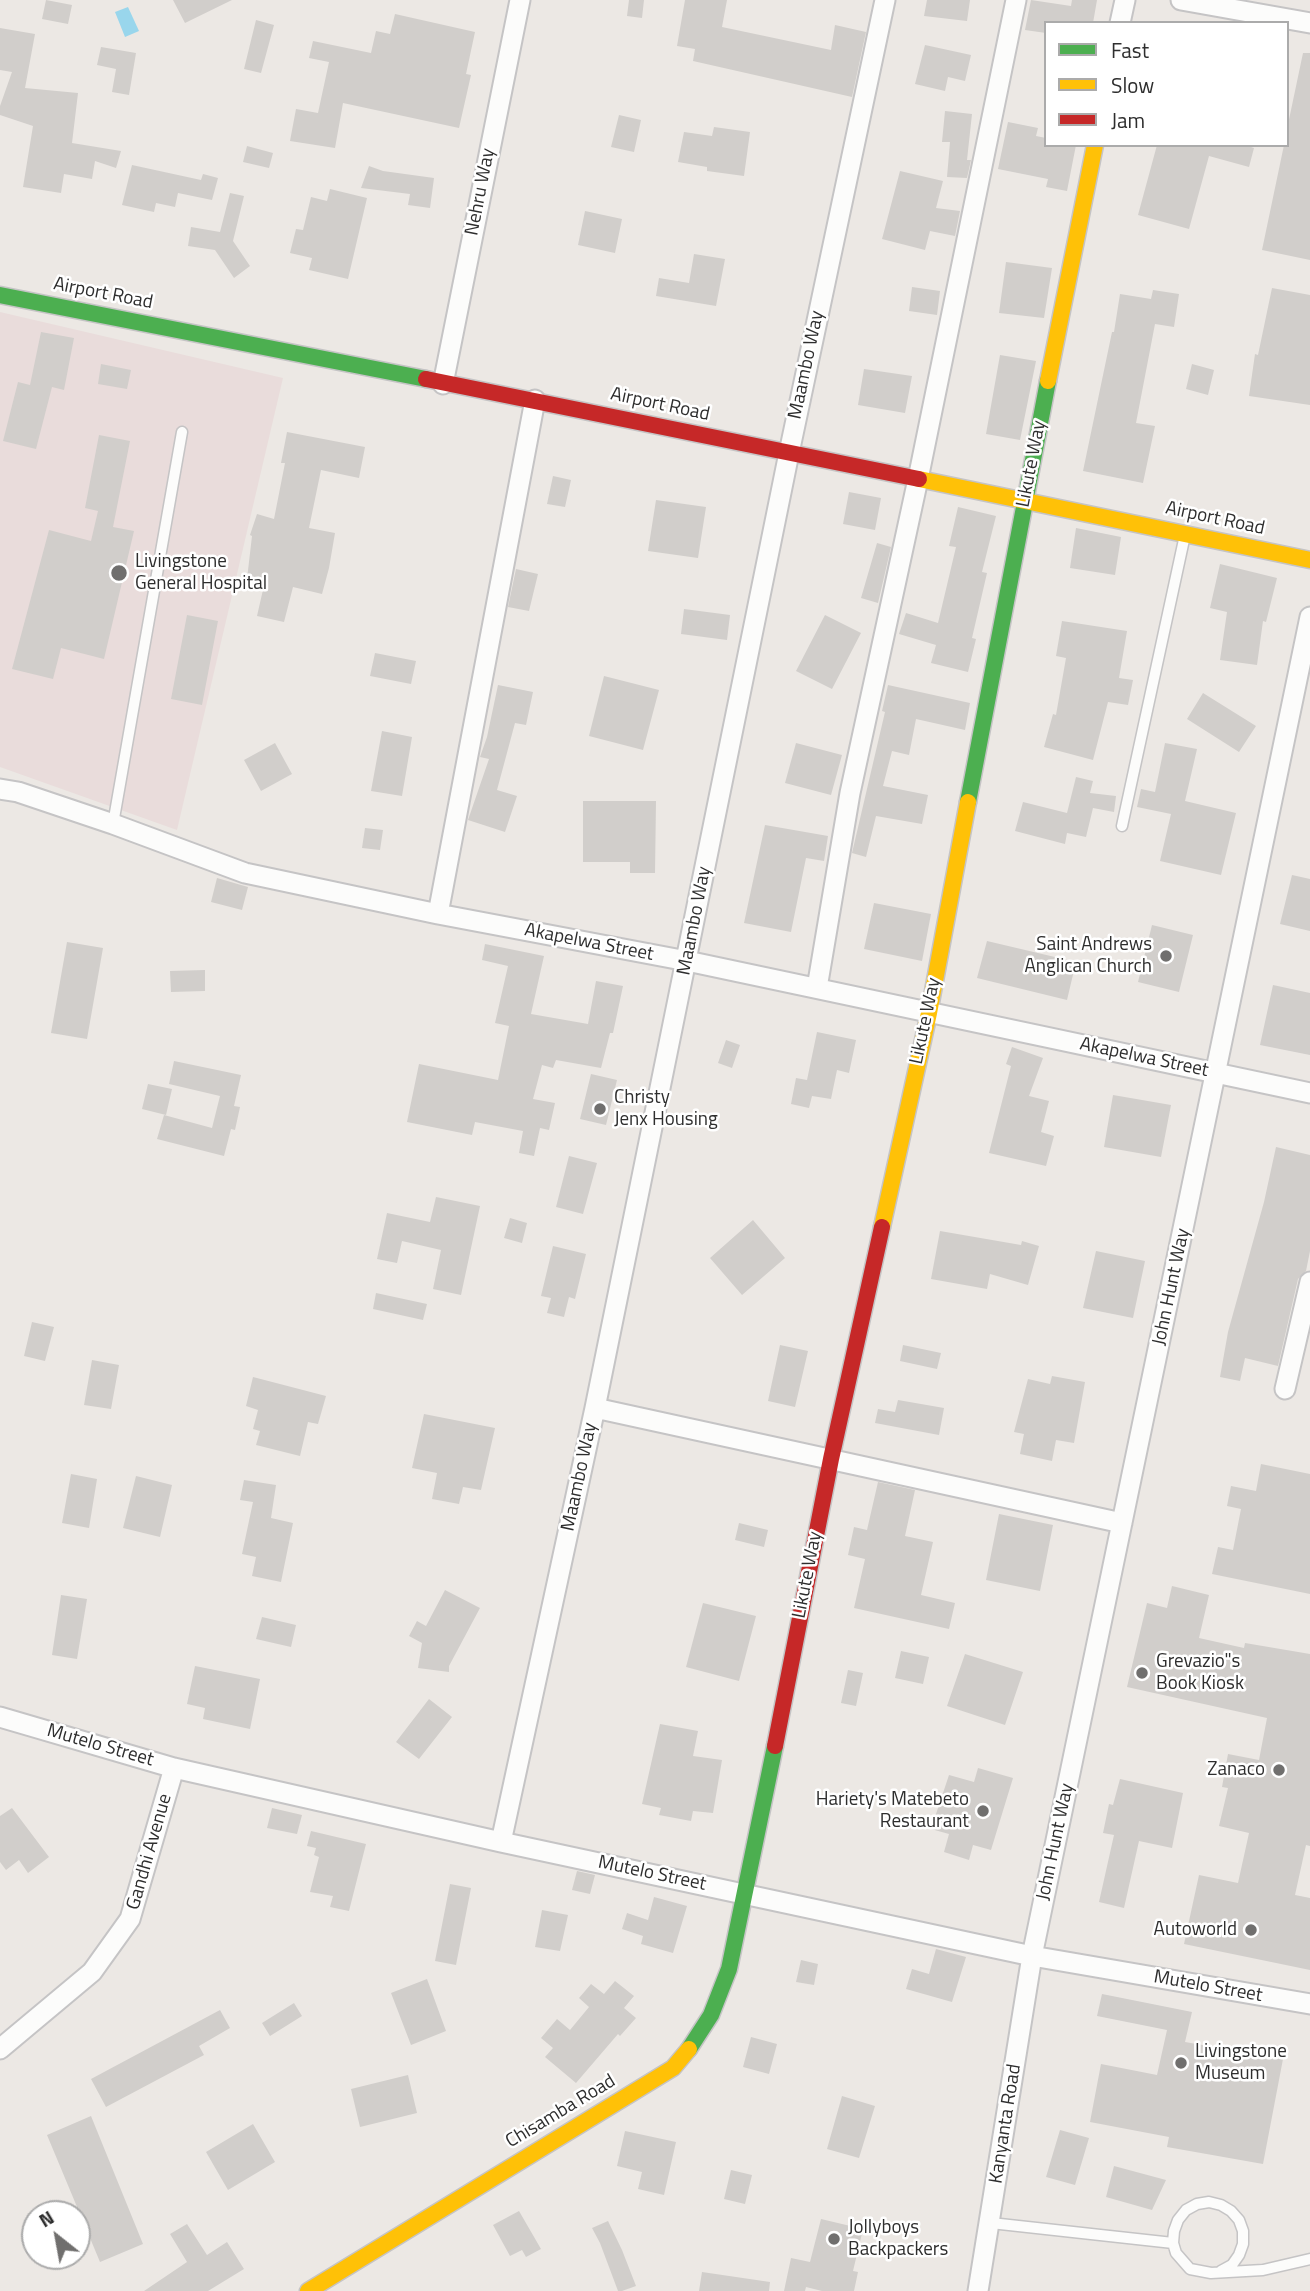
<!DOCTYPE html>
<style>
body{margin:0}
#map{position:relative;width:1310px;height:2291px;overflow:hidden;background:#ece8e4;font-family:"Titillium Web",sans-serif}
canvas{display:block}
.legend{position:absolute;left:1044px;top:21px;width:245px;height:126px;box-sizing:border-box;background:#fff;border:2px solid #ababab;margin:0;padding:9px 12px;list-style:none;font-size:21px;color:#2e2e2e}
.legend li{display:flex;align-items:center;gap:14px;height:35px}
.legend b{width:35px;border:2px solid #ababab}
.north{position:absolute;left:21px;top:2200px;width:70px;height:70px;box-sizing:border-box;background:#fff;border:2px solid #ababab;border-radius:50%;rotate:329deg;font-size:19px;font-weight:700;line-height:28px;text-align:center;color:#2e2e2e}
.north::after{content:'';display:block;margin:auto;width:24px;height:32px;background:#706f6e;clip-path:polygon(50% 0,100% 100%,50% 72%,0 100%)}
</style>
<div id="map">
<canvas width="1310" height="2291"></canvas>
<ul class="legend">
<li><b style="height:9px;background:#4caf50"></b>Fast</li>
<li><b style="height:9px;background:#ffc107"></b>Slow</li>
<li><b style="height:9px;background:#c62828"></b>Jam</li>
</ul>
<div class="north">N</div>
</div>
<script>
const g = document.querySelector('canvas').getContext('2d');
g.lineJoin = 'round';
function fillPath(path, color) { g.fillStyle = color; g.fill(path, 'evenodd'); }
const poly = rows => new Path2D(rows.map(r => 'M' + r).join(''));
function trace(path, color, width, dash) { g.strokeStyle = color; g.lineWidth = width; g.lineCap = dash ? 'butt' : 'round'; g.setLineDash(dash || []); g.stroke(path); }
function label(font, color, halo, rows, align = 'center') {
  g.font = font + ' "Titillium Web",sans-serif'; g.lineWidth = 5; g.setLineDash([]); g.textBaseline = 'middle'; g.strokeStyle = halo; g.fillStyle = color; for (const [text, x, y, turn = 0] of rows) {
    g.save(); g.translate(x, y); g.rotate((+turn || 0) * Math.PI / 180); g.textAlign = isNaN(turn) ? turn : align; if (halo) g.strokeText(text, 0, 0); g.fillText(text, 0, 0); g.restore();
  }
}
const medical = poly([
 [0,312,283,378,177,830,0,767]
]);
const water = poly([
 [128,7,139,31,125,37,115,12]
]);
const building = poly([
 [46,0,72,5,68,24,42,19],
 [173,0,232,0,185,23],
 [629,0,644,0,642,18,627,16],
 [685,0,727,0,722,27,831,50,835,25,866,32,852,97,693,61,695,49,677,46],
 [927,0,970,0,967,21,924,16],
 [1031,0,1071,6,1072,0,1097,0,1093,23,1046,23,1046,33,1025,30],
 [395,14,475,32,466,74,471,75,459,128,343,103,335,148,290,141,296,109,318,113,329,62,309,58,313,41,371,53,376,31,390,34],
 [256,20,274,25,261,73,244,69],
 [0,28,35,34,25,88,78,93,72,143,121,151,116,168,95,161,92,179,64,174,61,193,23,187,33,126,0,115,0,106,12,72,0,70],
 [925,45,971,55,965,81,948,77,945,91,915,84],
 [101,47,136,53,129,95,112,92,116,69,97,65],
 [1303,53,1310,53,1310,260,1262,250,1284,145,1287,145,1287,129],
 [945,111,972,114,967,160,971,160,967,178,947,177,950,142,942,142],
 [619,115,641,120,634,152,611,147],
 [1008,122,1038,128,1036,136,1046,138,1046,145,1076,145,1067,191,1046,187,1048,179,998,169],
 [714,127,750,132,744,176,707,171,707,167,678,162,684,132,712,136],
 [1157,145,1245,145,1254,148,1249,167,1209,156,1189,229,1138,215],
 [247,146,273,153,269,168,243,162],
 [132,165,201,180,203,174,218,178,212,200,178,193,175,207,156,203,154,212,122,205],
 [369,166,383,171,434,178,430,208,408,205,410,194,361,188],
 [900,171,943,181,936,208,960,211,955,236,930,231,925,250,882,239],
 [330,189,367,198,348,279,309,270,312,258,290,253,296,229,303,230,311,197,327,201],
 [230,193,244,196,233,241,250,266,234,278,215,250,188,246,191,227,220,232],
 [585,211,622,219,615,253,578,245],
 [694,254,725,259,716,306,656,296,659,278,689,283],
 [1006,262,1052,268,1044,318,999,313],
 [912,287,940,291,937,315,909,311],
 [1272,288,1310,295,1310,405,1249,396,1255,354,1258,355],
 [1153,290,1179,294,1174,327,1155,324,1136,423,1155,426,1143,483,1083,471,1112,332,1114,332,1120,294,1151,299],
 [41,332,74,338,64,390,52,387,36,449,3,441,18,382,30,385],
 [1000,355,1036,361,1020,440,986,434],
 [101,364,131,370,127,389,98,384],
 [1192,364,1214,370,1208,395,1186,389],
 [864,369,912,376,905,413,858,405],
 [287,432,365,447,359,478,321,470,309,528,335,533,329,568,322,594,293,587,284,622,257,616,265,581,247,579,252,536,250,535,257,514,274,519,285,463,281,463],
 [99,435,130,441,113,527,134,531,104,659,61,648,53,679,12,669,49,530,91,541,98,511,85,508],
 [553,476,571,480,565,507,547,504],
 [849,492,881,498,875,530,843,524],
 [656,500,706,507,698,558,648,551],
 [958,507,996,516,982,572,987,573,972,638,976,639,968,672,931,663,936,645,899,634,906,613,938,623,956,547,949,546],
 [1076,528,1121,537,1115,575,1070,568],
 [877,543,891,547,878,603,861,598],
 [1220,564,1277,578,1266,622,1263,621,1257,665,1220,660,1227,612,1210,608],
 [516,569,538,574,529,611,508,607],
 [684,609,730,615,727,640,681,634],
 [187,615,218,621,202,705,171,699],
 [825,615,861,633,832,689,796,671],
 [1062,621,1127,631,1119,678,1133,680,1128,705,1108,702,1093,760,1044,747,1053,714,1056,715,1066,658,1056,656],
 [375,653,416,661,411,684,370,676],
 [604,676,659,690,643,750,589,736],
 [498,685,533,692,526,725,515,723,497,790,517,796,505,832,468,820,489,759,480,757,487,737],
 [888,685,970,703,965,730,916,719,909,755,892,751,883,786,928,795,922,824,876,816,866,857,852,853,885,712,882,711],
 [1203,693,1256,726,1239,752,1187,719],
 [382,731,412,737,402,796,371,791],
 [275,743,292,774,261,791,244,760],
 [796,743,842,755,831,795,785,783],
 [1165,743,1197,749,1185,801,1236,813,1221,875,1160,861,1171,814,1137,807,1141,789,1155,792],
 [1076,777,1093,781,1090,793,1116,796,1114,812,1093,808,1086,837,1067,833,1065,844,1015,831,1023,802,1067,813],
 [583,801,656,801,655,873,630,873,630,862,583,862],
 [765,825,828,836,824,861,806,858,791,932,744,923],
 [365,828,383,830,380,850,362,848],
 [1292,875,1310,879,1310,931,1280,924],
 [217,878,248,887,242,910,211,902],
 [874,903,931,914,922,961,864,949],
 [1152,925,1193,935,1179,992,1138,982],
 [987,941,1076,962,1067,1000,977,978],
 [67,942,103,948,87,1039,51,1033],
 [485,944,544,956,531,1014,588,1024,596,981,623,986,613,1033,610,1033,601,1068,556,1060,553,1068,542,1065,533,1099,555,1103,549,1130,540,1128,534,1156,519,1153,523,1131,475,1122,472,1135,407,1122,419,1064,498,1080,509,1026,495,1023,508,966,482,960],
 [205,970,205,991,171,992,170,971],
 [1273,985,1310,993,1310,1055,1260,1045],
 [817,1032,856,1040,849,1073,837,1070,831,1099,812,1096,809,1108,791,1104,796,1078,807,1080],
 [726,1040,740,1045,732,1068,718,1063],
 [1012,1047,1043,1058,1029,1096,1049,1101,1041,1132,1054,1136,1046,1166,989,1153,1011,1066,1006,1064],
 [174,1061,241,1075,234,1106,240,1107,235,1130,231,1129,224,1156,157,1139,164,1115,212,1128,220,1096,169,1084],
 [591,1074,617,1080,606,1125,580,1119],
 [148,1084,172,1089,166,1115,142,1109],
 [1113,1095,1171,1105,1161,1157,1104,1147],
 [1276,1147,1310,1155,1310,1251,1306,1271,1298,1279,1278,1366,1245,1358,1240,1381,1220,1377,1228,1332,1264,1202],
 [569,1156,597,1163,583,1214,556,1207],
 [436,1197,480,1206,461,1295,433,1289,441,1250,402,1241,397,1263,377,1259,387,1213,430,1222],
 [510,1218,527,1223,522,1243,504,1238],
 [753,1220,785,1258,742,1295,710,1258],
 [940,1231,1021,1245,1022,1241,1039,1246,1028,1285,990,1274,987,1289,931,1279],
 [553,1246,586,1254,575,1299,569,1297,564,1317,547,1313,551,1298,541,1296],
 [1096,1251,1145,1261,1133,1318,1083,1308],
 [376,1293,427,1304,423,1320,373,1309],
 [32,1322,54,1327,45,1361,24,1356],
 [780,1345,808,1351,795,1407,768,1401],
 [903,1345,941,1353,937,1369,900,1361],
 [92,1360,119,1365,111,1409,84,1405],
 [1052,1376,1085,1382,1074,1443,1056,1440,1052,1461,1020,1454,1024,1434,1014,1432,1028,1379,1050,1384],
 [253,1377,326,1396,318,1424,308,1422,300,1456,256,1445,260,1431,253,1429,258,1410,246,1406],
 [898,1400,944,1408,939,1435,875,1423,878,1409,895,1412],
 [424,1414,495,1428,481,1490,463,1487,459,1504,432,1499,437,1473,412,1468],
 [1261,1464,1310,1474,1310,1594,1212,1574,1218,1547,1233,1550,1241,1509,1227,1506,1231,1486,1256,1491],
 [71,1474,97,1479,89,1528,62,1523],
 [136,1476,172,1485,160,1537,123,1528],
 [244,1480,276,1485,271,1518,293,1523,281,1582,252,1576,256,1557,242,1554,253,1502,240,1500],
 [878,1482,915,1490,905,1536,933,1542,921,1595,955,1603,949,1629,854,1608,865,1559,848,1555,854,1527,867,1530],
 [999,1514,1053,1525,1040,1591,986,1580],
 [739,1523,768,1530,764,1547,735,1540],
 [1172,1586,1209,1595,1199,1638,1244,1648,1245,1643,1310,1654,1310,1846,1306,1845,1295,1895,1310,1898,1310,1970,1184,1944,1199,1875,1238,1883,1249,1833,1219,1826,1228,1788,1222,1787,1228,1754,1259,1760,1267,1718,1127,1687,1147,1603,1167,1608],
 [445,1590,480,1608,449,1666,449,1672,418,1668,422,1643,409,1636,417,1621,426,1626],
 [61,1595,87,1599,77,1659,52,1655],
 [703,1603,756,1616,739,1681,686,1667],
 [262,1617,296,1625,291,1647,256,1639],
 [901,1651,929,1657,923,1684,895,1678],
 [965,1654,1023,1672,1005,1725,947,1706],
 [195,1666,260,1679,250,1729,203,1719,205,1708,187,1704],
 [848,1670,863,1673,856,1706,841,1703],
 [429,1699,452,1717,419,1759,396,1742],
 [660,1724,698,1731,693,1756,722,1760,713,1813,693,1811,691,1821,659,1815,661,1808,642,1804],
 [978,1768,1013,1778,991,1850,973,1845,969,1860,944,1852,949,1834,931,1829,949,1775,974,1782],
 [1120,1779,1183,1793,1172,1848,1139,1841,1124,1908,1099,1902,1114,1835,1103,1833,1109,1804,1113,1805],
 [12,1808,49,1857,28,1873,19,1860,6,1870,0,1862,0,1816],
 [272,1808,302,1815,297,1834,267,1828],
 [311,1831,366,1844,349,1911,330,1907,333,1896,310,1892,319,1857,314,1855,316,1848,307,1846],
 [577,1871,595,1875,590,1894,572,1890],
 [450,1884,471,1888,456,1965,435,1961],
 [654,1897,687,1906,673,1953,641,1944,643,1936,622,1929,627,1913,648,1920],
 [542,1910,568,1915,560,1951,535,1947],
 [936,1949,966,1957,952,2002,906,1989,912,1969,929,1974],
 [801,1960,818,1964,814,1985,796,1982],
 [427,1979,446,2031,411,2045,391,1993],
 [615,1981,634,1996,624,2008,636,2018,620,2036,618,2034,576,2083,545,2057,553,2048,541,2038,557,2019,570,2030,589,2007,579,1998,591,1984,604,1994],
 [1102,1994,1192,2012,1185,2042,1283,2059,1263,2164,1167,2147,1169,2137,1090,2122,1101,2064,1157,2075,1167,2030,1097,2016],
 [294,2003,302,2016,270,2036,262,2023],
 [220,2010,230,2028,199,2046,204,2055,106,2107,91,2079],
 [751,2037,777,2044,769,2074,743,2067],
 [408,2075,417,2113,360,2127,351,2089],
 [842,2096,875,2106,859,2158,827,2149],
 [91,2116,143,2244,100,2262,47,2135],
 [253,2124,275,2162,228,2190,206,2152],
 [1060,2130,1089,2138,1075,2185,1046,2177],
 [625,2131,676,2142,664,2195,638,2189,642,2172,617,2166],
 [1114,2166,1166,2180,1152,2210,1106,2197],
 [731,2170,752,2175,745,2204,724,2199],
 [519,2211,541,2249,526,2257,522,2250,510,2256,493,2225],
 [821,2219,863,2229,853,2271,858,2272,854,2291,822,2291,806,2287,805,2291,784,2291,791,2258,810,2262],
 [608,2221,622,2250,636,2286,622,2291,618,2291,600,2243,592,2228],
 [187,2224,207,2255,227,2242,244,2269,208,2291,144,2291,187,2262,170,2234],
 [702,2272,770,2282,769,2291,699,2291]
]);
const lane = poly([
 [113,824,182,432],
 [1122,826,1185,535],
 [991,2223,1173,2243],
 [1221,2271,1232,2265,1239,2255,1243,2244,1243,2231,1239,2220,1231,2211,1221,2205,1209,2202,1197,2204,1186,2210,1178,2220,1174,2231,1173,2243,1176,2253,1190,2269,1211,2273,1263,2270,1310,2259]
]);
const street = poly([
 [1181,0,1310,23],
 [1120,23,1125,0],
 [443,384,520,0],
 [0,789,18,792,113,824,245,873,438,914,687,961,1310,1093],
 [438,914,535,400],
 [817,988,850,793,918,479,1016,0],
 [1285,1389,1310,1282],
 [595,1408,1122,1523],
 [0,1717,174,1768,501,1842,1032,1956,1310,2004],
 [501,1842,595,1408,789,453,885,0],
 [0,2049,92,1972,130,1919,174,1768],
 [978,2291,1032,1956,1310,617]
]);
const fast = poly([
 [0,295,426,379],
 [968,802,1048,381],
 [689,2049,711,2015,729,1969,775,1746]
]);
const slow = poly([
 [1048,381,1095,145],
 [919,479,1310,560],
 [882,1227,929,1013,968,802],
 [308,2291,673,2068,689,2049]
]);
const jam = poly([
 [426,379,919,479],
 [775,1746,831,1459,882,1227]
]);
const markers = [
 [119,573,9,"#706f6e"],
 [1166,956,7,"#706f6e"],
 [600,1109,7,"#706f6e"],
 [1142,1673,7,"#706f6e"],
 [1279,1770,7,"#706f6e"],
 [983,1811,7,"#706f6e"],
 [1251,1930,7,"#706f6e"],
 [1181,2063,7,"#706f6e"],
 [834,2239,7,"#706f6e"]
];
const streetNames = [
 ["Nehru Way",481,192,-79],
 ["Airport Road",103,294,11],
 ["Maambo Way",807,365,-78],
 ["Airport Road",660,405,12],
 ["Likute Way",1032,464,-79],
 ["Airport Road",1215,519,12],
 ["Maambo Way",695,921,-79],
 ["Akapelwa Street",589,943,11],
 ["Likute Way",926,1021,-78],
 ["Akapelwa Street",1144,1058,12],
 ["John Hunt Way",1172,1287,-78],
 ["Maambo Way",580,1477,-78],
 ["Likute Way",808,1575,-79],
 ["Mutelo Street",100,1746,16],
 ["John Hunt Way",1056,1842,-78],
 ["Gandhi Avenue",150,1852,-74],
 ["Mutelo Street",652,1874,12],
 ["Mutelo Street",1208,1987,10],
 ["Chisamba Road",561,2112,-31],
 ["Kanyanta Road",1006,2124,-81]
];
const poiNames = [
 ["Livingstone",135,562],
 ["General Hospital",135,584],
 ["Saint Andrews",1152,945,"right"],
 ["Anglican Church",1152,967,"right"],
 ["Christy",614,1098],
 ["Jenx Housing",614,1120],
 ["Grevazio\"s",1156,1662],
 ["Book Kiosk",1156,1684],
 ["Zanaco",1265,1770,"right"],
 ["Hariety's Matebeto",969,1800,"right"],
 ["Restaurant",969,1822,"right"],
 ["Autoworld",1237,1930,"right"],
 ["Livingstone",1195,2052],
 ["Museum",1195,2074],
 ["Jollyboys",848,2228],
 ["Backpackers",848,2250]
];
fillPath(medical, '#e9dcdb');
fillPath(water, '#99d6ec');
fillPath(building, '#d1cecb');
trace(lane, '#c5c4c5', 13);
trace(street, '#c5c4c5', 23);
trace(fast, '#c5c4c5', 19);
trace(slow, '#c5c4c5', 19);
trace(jam, '#c5c4c5', 19);
trace(lane, '#fcfcfb', 10);
trace(street, '#fcfcfb', 19);
trace(fast, '#4caf50', 16);
trace(slow, '#ffc107', 16);
trace(jam, '#c62828', 16);
for (const [x, y, r, color] of markers) { const dot = new Path2D(); dot.arc(x, y, r, 0, 2 * Math.PI); g.fillStyle = color; g.fill(dot); trace(dot, '#fff', 2.5); }
label('19px', '#2e2e2e', '#fff', streetNames);
label('19px', '#2e2e2e', '#fff', poiNames, 'left');
</script>
